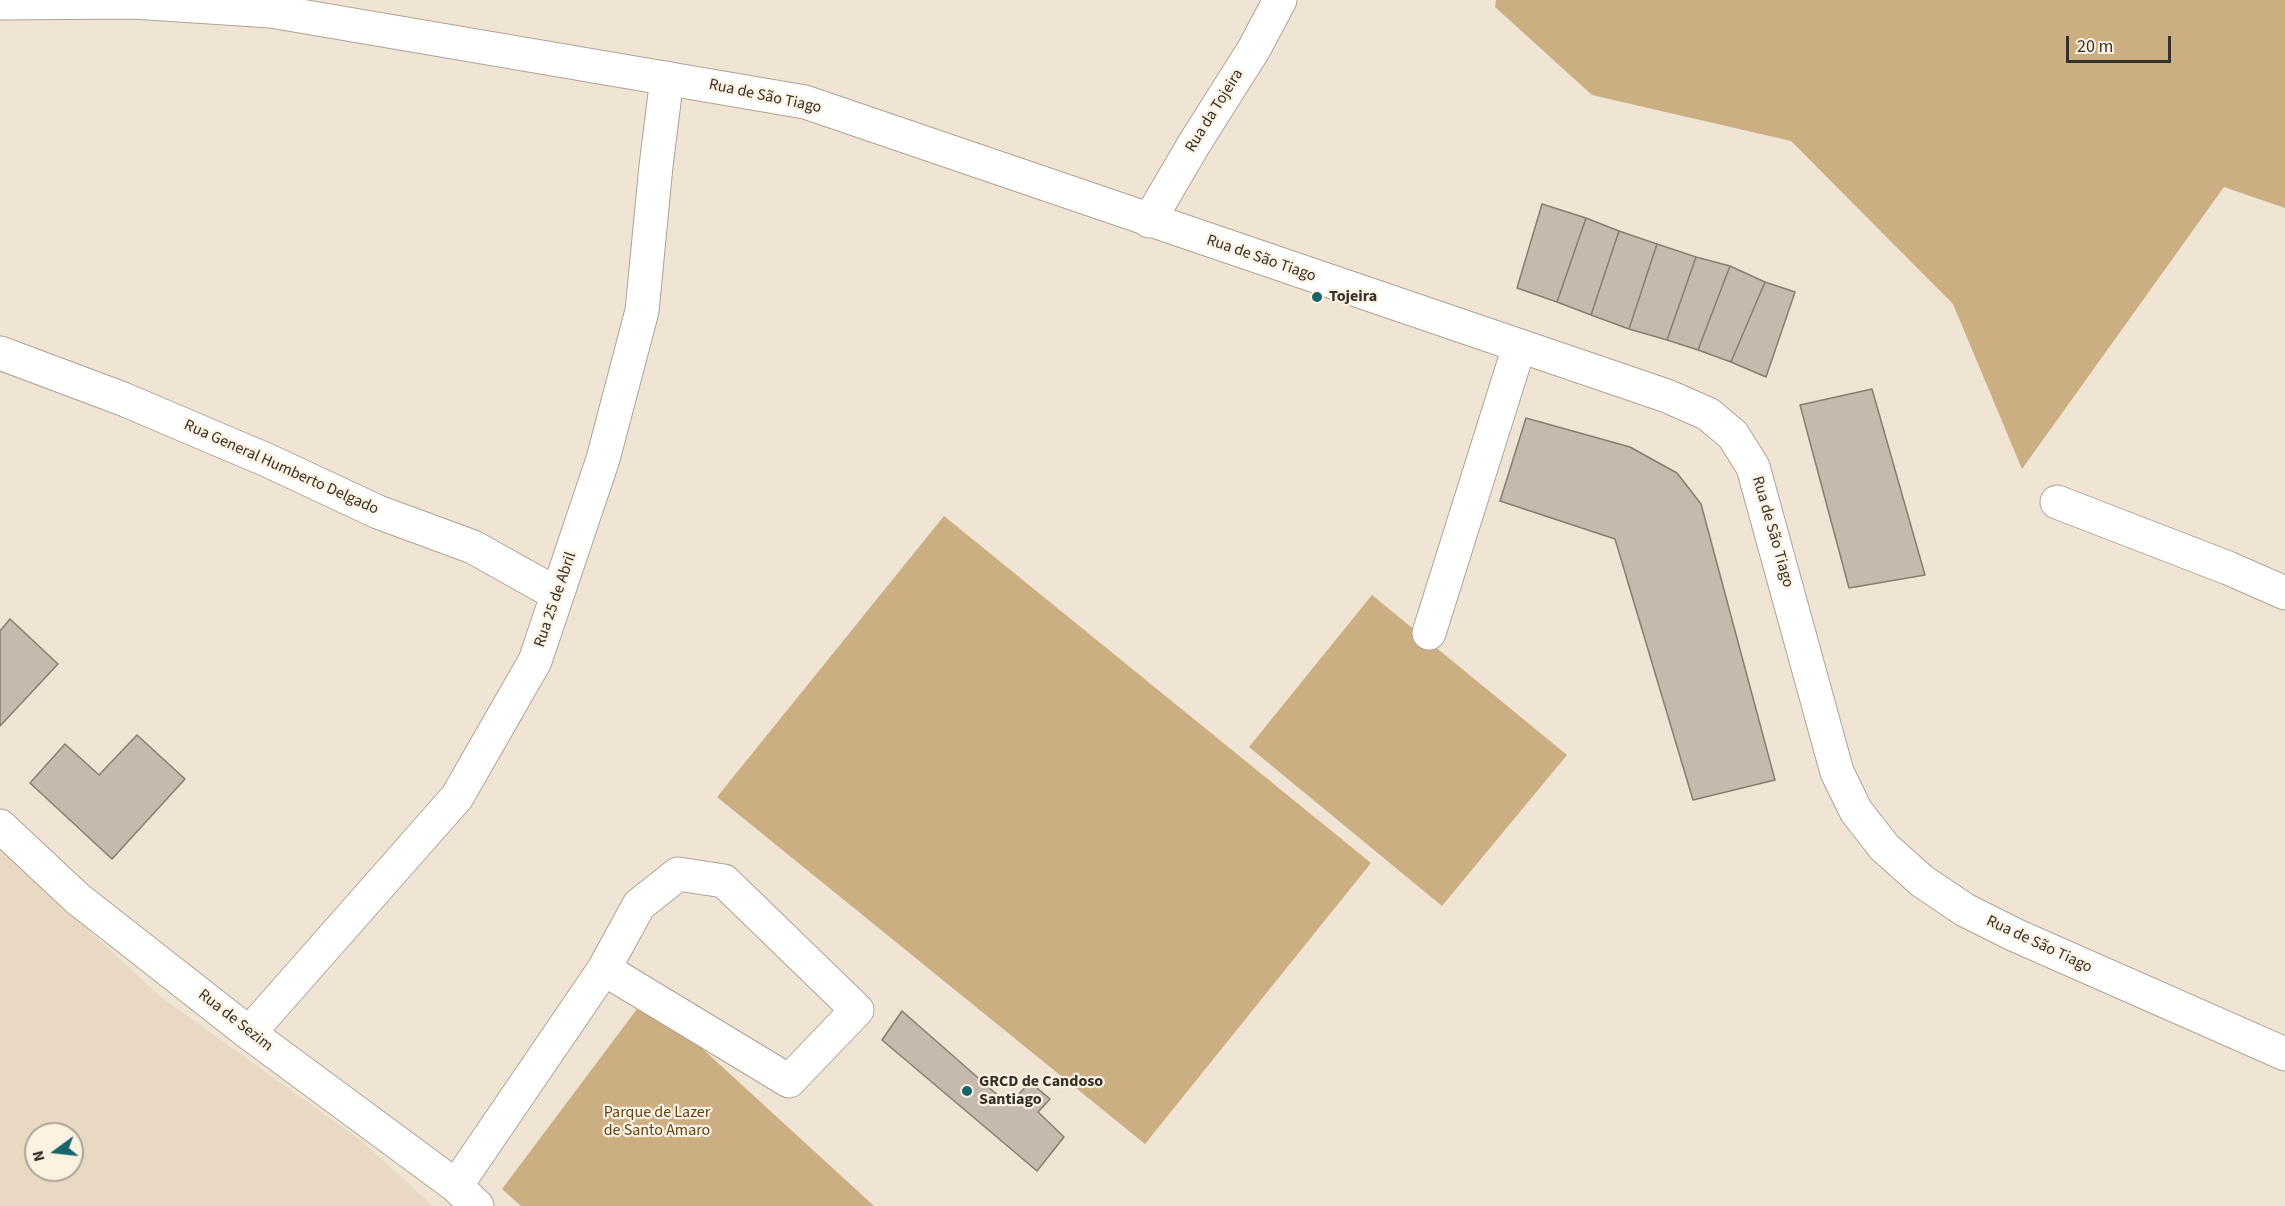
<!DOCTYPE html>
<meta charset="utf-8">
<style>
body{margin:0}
#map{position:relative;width:2285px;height:1206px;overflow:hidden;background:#f0e4d4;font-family:"Source Sans 3",sans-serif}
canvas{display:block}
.north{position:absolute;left:24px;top:1122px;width:60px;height:60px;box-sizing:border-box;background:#fdf2e1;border:2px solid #ada498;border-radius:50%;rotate:255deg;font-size:16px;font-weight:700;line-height:24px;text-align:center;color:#34302a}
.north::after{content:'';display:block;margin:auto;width:21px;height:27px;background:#17646d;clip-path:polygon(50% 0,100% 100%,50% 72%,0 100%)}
.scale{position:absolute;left:2066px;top:36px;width:105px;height:27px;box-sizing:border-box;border:3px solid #34302a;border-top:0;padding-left:8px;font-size:18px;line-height:21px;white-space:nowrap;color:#34302a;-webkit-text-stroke:4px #fdf2e1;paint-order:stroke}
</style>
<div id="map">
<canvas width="2285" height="1206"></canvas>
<div class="north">N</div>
<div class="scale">20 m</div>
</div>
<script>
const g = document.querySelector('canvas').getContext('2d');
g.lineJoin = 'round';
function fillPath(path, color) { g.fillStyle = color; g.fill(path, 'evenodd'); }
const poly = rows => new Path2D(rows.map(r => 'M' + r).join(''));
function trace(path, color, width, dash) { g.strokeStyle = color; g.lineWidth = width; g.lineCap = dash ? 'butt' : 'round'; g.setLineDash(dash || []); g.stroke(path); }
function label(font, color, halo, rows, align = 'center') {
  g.font = font + ' "Source Sans 3",sans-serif'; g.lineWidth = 4.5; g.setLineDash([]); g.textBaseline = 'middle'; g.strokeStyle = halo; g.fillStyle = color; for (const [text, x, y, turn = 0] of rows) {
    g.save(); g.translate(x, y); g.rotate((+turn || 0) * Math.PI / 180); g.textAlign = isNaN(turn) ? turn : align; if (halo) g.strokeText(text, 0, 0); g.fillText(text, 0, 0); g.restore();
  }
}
const built = poly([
 [0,849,161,997,363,1142,433,1206,0,1206],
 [36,1134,72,1134,72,1170,36,1170]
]);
const green = poly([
 [1496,0,2285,0,2285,208,2224,187,2022,469,1953,304,1791,141,1592,95,1495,7],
 [944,516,1371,863,1145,1144,717,797],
 [1372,595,1567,755,1442,906,1249,747],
 [646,997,874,1206,521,1206,502,1189]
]);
const building = poly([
 [1542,204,1586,218,1557,302,1517,288,1542,204],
 [1586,218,1619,231,1591,315,1557,302,1586,218],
 [1619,231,1657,244,1629,329,1591,315,1619,231],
 [1657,244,1696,257,1667,340,1629,329,1657,244],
 [1696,257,1730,266,1698,350,1667,340,1696,257],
 [1730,266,1765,282,1731,362,1698,350,1730,266],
 [1765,282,1795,292,1766,377,1731,362,1765,282],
 [1872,389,1925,575,1849,588,1800,405,1872,389],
 [1526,418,1630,447,1677,473,1701,504,1775,780,1693,800,1615,539,1500,501,1526,418],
 [10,619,58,664,0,726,0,631,10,619],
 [137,735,185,779,112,859,30,783,65,744,99,775,137,735],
 [902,1011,1009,1105,1030,1082,1050,1099,1038,1112,1064,1137,1037,1171,882,1040,902,1011]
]);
const minor = poly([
 [0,3,133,2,271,11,805,102,1667,396,1708,414,1733,435,1753,467,1837,772,1856,811,1884,847,1922,881,1965,910,2015,935,2285,1054],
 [1149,221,1194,144,1254,49,1280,0],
 [0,353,123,399,269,461,378,512,473,547,557,594],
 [2057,502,2228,568,2285,593],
 [1429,633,1519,347],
 [0,826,78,899,249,1033,456,1186,477,1206],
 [249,1033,457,797,535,661,603,459,642,311,656,166,667,78],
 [456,1186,604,969,639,905,678,874,724,881,857,1010,789,1081,604,969]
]);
const markers = [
 [1317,297,6,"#17646d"],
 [967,1091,6,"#17646d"]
];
const streetNames = [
 ["Rua de São Tiago",765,97,12],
 ["Rua da Tojeira",1215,111,-58],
 ["Rua de São Tiago",1261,259,19],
 ["Rua General Humberto Delgado",281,468,24],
 ["Rua de São Tiago",1772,532,74],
 ["Rua 25 de Abril",556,600,-71],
 ["Rua de São Tiago",2039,945,25],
 ["Rua de Sezim",235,1021,38]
];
const poiNames = [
 ["Tojeira",1329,297],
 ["GRCD de Candoso",979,1082],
 ["Santiago",979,1100]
];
const parkNames = [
 ["Parque de Lazer",657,1113],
 ["de Santo Amaro",657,1131]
];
fillPath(built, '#e9d9c2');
fillPath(green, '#ccae83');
fillPath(building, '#c5baab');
trace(building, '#887d6f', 1.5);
trace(minor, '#aea394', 35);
trace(minor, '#fff', 33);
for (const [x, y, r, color] of markers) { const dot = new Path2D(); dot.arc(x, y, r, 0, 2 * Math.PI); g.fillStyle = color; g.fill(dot); trace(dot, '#fdf2e1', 2); }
label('16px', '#34302a', '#fdf2e1', streetNames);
label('bold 16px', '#34302a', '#fdf2e1', poiNames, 'left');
label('16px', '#5c431c', '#fdf2e1', parkNames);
</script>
